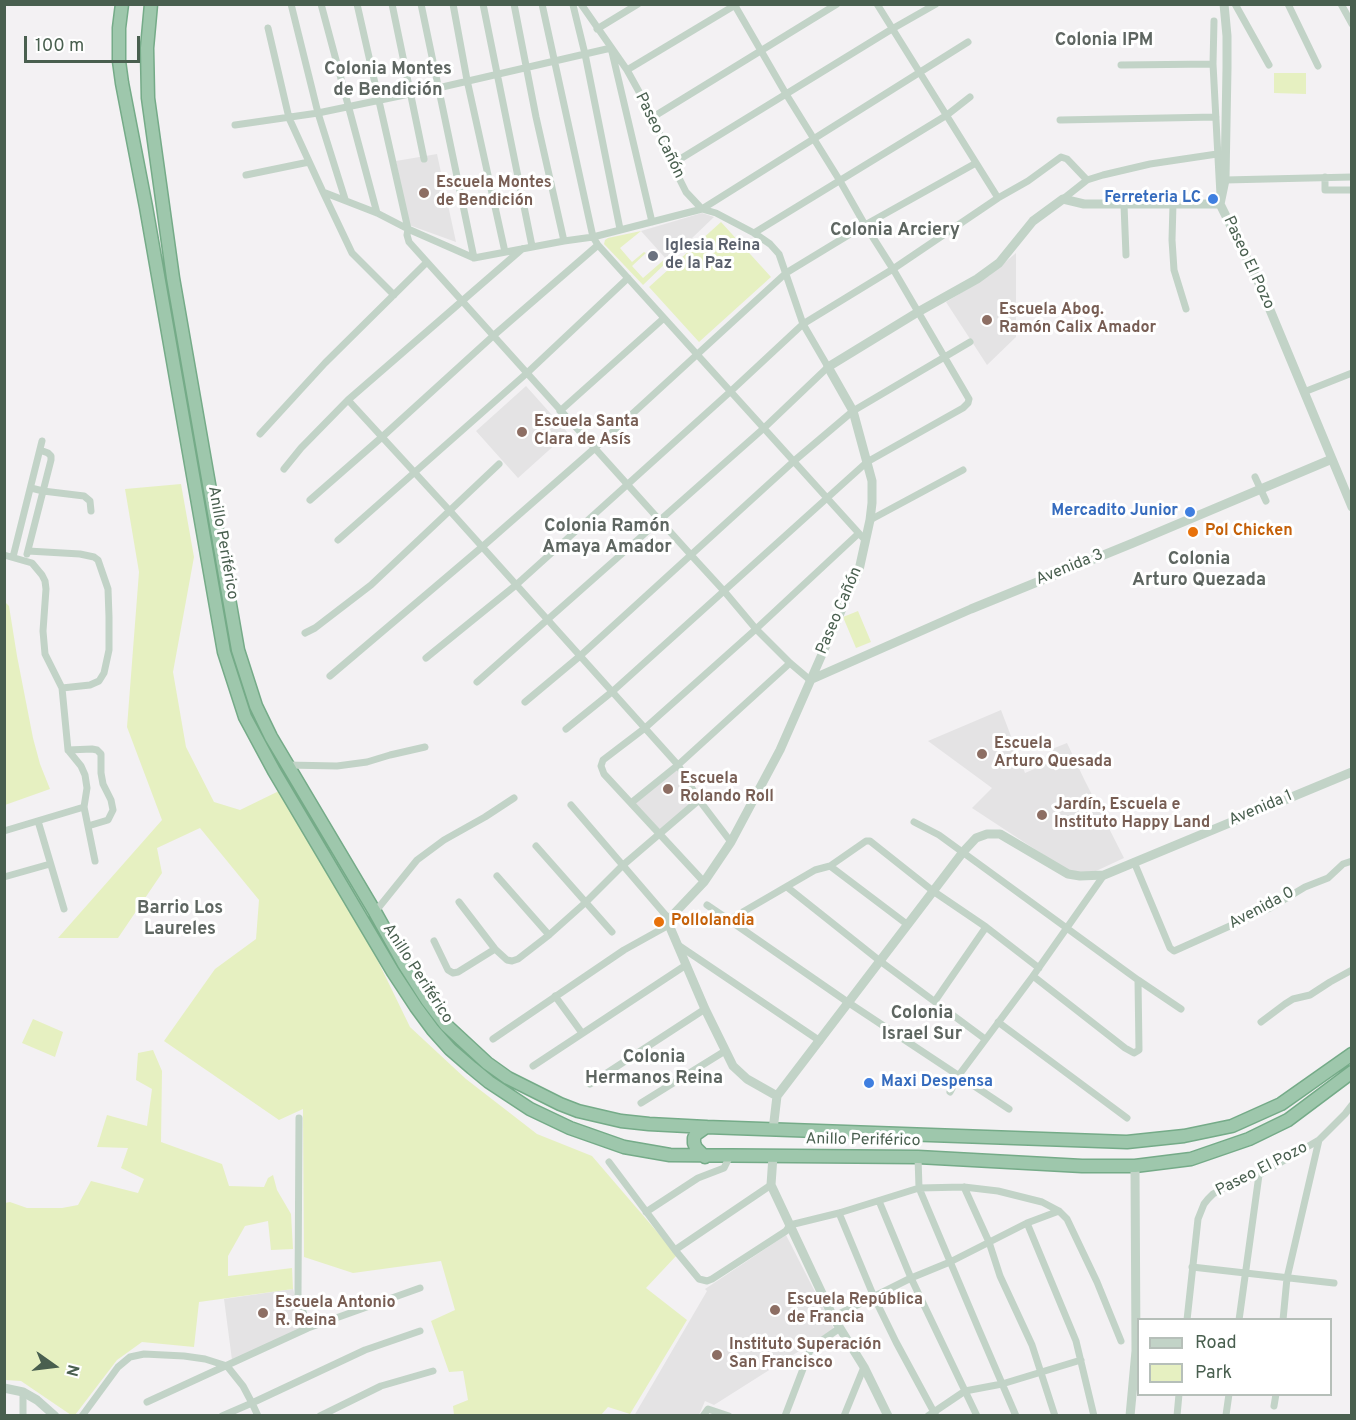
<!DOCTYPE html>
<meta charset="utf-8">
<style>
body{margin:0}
#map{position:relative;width:1356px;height:1420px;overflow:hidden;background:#f3f1f3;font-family:Overpass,sans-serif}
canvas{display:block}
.frame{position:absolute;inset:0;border:6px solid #495f4f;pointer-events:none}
.legend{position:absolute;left:1137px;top:1318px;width:195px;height:78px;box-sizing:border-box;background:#fff;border:2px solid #b6bfb9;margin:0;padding:8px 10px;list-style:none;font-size:18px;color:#495f4f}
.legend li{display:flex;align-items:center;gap:12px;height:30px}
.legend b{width:30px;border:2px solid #b6bfb9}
.north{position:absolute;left:24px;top:1336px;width:60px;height:60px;-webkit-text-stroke:4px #fff;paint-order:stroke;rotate:104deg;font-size:16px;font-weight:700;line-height:24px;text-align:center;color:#495f4f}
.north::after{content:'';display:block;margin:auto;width:21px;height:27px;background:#495f4f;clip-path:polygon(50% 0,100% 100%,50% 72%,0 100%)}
.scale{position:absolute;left:24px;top:36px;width:116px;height:27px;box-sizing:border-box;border:3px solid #495f4f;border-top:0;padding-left:8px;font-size:18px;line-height:21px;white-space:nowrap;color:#495f4f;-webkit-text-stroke:4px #fff;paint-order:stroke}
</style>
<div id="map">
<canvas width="1356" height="1420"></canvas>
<div class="frame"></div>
<ul class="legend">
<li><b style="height:8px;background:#c2d3c7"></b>Road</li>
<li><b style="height:16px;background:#e6f0c1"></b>Park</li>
</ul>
<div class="north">N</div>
<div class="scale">100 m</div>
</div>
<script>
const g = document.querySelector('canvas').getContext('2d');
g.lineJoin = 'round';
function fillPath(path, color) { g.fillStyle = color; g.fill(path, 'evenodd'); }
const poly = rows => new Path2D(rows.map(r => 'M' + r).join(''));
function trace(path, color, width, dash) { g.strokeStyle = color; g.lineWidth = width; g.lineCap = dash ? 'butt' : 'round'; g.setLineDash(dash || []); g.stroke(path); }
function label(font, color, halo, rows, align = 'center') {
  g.font = font + ' Overpass,sans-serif'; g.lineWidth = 6; g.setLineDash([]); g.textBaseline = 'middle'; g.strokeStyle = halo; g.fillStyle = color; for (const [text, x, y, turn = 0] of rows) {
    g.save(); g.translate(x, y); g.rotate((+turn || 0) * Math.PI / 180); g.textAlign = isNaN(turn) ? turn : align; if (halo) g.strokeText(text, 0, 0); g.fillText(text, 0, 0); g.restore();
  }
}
const education = poly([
 [437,154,456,242,409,225,396,161],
 [702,213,714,217,668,261,641,231],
 [1016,253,1016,337,987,365,946,302,990,275],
 [526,386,568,433,518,478,476,431],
 [1001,710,1025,773,1057,759,1052,749,1067,743,1084,779,1124,858,1096,871,1084,873,1068,871,972,808,992,788,928,741],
 [674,765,697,800,659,832,630,802],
 [786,1235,834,1329,714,1405,705,1401,699,1415,634,1416,707,1291,705,1289],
 [293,1289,304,1327,232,1360,224,1299]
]);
const green = poly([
 [1274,73,1306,73,1306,94,1274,93],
 [721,222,771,277,699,342,649,287],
 [641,231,620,248,632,262,644,252,646,253,632,266,643,278,666,258,668,261,643,285,604,244,605,240,608,238],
 [181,484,194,557,173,672,186,747,214,802,240,810,281,790,375,955,410,1027,466,1079,537,1134,592,1156,677,1255,646,1288,687,1320,630,1414,608,1407,601,1415,454,1415,453,1406,468,1400,463,1371,449,1372,431,1321,455,1310,441,1261,353,1273,304,1257,303,1109,279,1120,164,1041,215,969,256,939,259,900,200,828,157,848,162,873,118,938,58,938,162,820,127,727,139,572,125,489],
 [4,601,9,606,17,656,33,738,40,764,50,789,5,805],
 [858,611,871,642,856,648,843,617],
 [33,1019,63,1032,55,1057,22,1043],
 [153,1050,162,1071,161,1142,222,1164,229,1186,264,1187,268,1178,273,1175,277,1190,291,1214,293,1249,271,1250,268,1221,245,1226,228,1256,228,1276,292,1268,293,1289,199,1302,194,1347,142,1342,117,1360,75,1415,71,1415,21,1381,5,1380,5,1203,10,1202,27,1208,62,1208,78,1205,91,1181,138,1193,144,1179,121,1168,128,1148,97,1147,107,1115,147,1126,152,1089,136,1080,138,1053]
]);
const minor = poly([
 [291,4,318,113,345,199],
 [321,4,377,213],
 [357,4,408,229,407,235,409,242,527,373,691,555,724,591,756,629,790,663,810,680],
 [392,4,424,159],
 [421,4,474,258],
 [453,4,467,80,505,252],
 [483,4,532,246],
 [514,4,536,117,564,241],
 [542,4,593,237,598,245,865,540],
 [877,4,998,198],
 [1235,4,1269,65],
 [1288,4,1318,66],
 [1341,4,1352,24],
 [573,5,585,54,620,229],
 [1214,21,1213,64,1220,195],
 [268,28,289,118,323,192,377,213,408,229,474,258,564,241,593,237,702,209,968,42],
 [597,29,638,4],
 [612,52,652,222],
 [1121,65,1213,64],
 [627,70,737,4],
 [653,117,837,4],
 [1060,120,1216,117],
 [235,125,318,113,438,88,611,48],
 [672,164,892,29,936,4],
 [246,175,309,162],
 [1325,177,1325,190,1352,190],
 [1225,180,1352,177],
 [323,192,352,253,394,295],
 [1063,199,1087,180,1103,175,1150,164,1217,154],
 [1173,204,1172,240,1174,270,1186,309],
 [1124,205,1126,255],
 [754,233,947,115,970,97],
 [1304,392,1352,373],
 [348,400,450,511,678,765,699,800,731,842],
 [560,411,664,318],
 [260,434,325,363,427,262],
 [284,469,301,448,348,400,522,249],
 [1255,477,1266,501],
 [31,488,43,491,84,496,90,501,91,511],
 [310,500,382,437,493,336,598,245],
 [870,520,963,470],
 [338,540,527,373,628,278],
 [28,551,80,554,94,557,98,560,108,589,109,617,109,650,104,673,99,681,90,685,62,688],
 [27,554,51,460,51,456,48,453,40,450],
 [4,555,32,563,42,575,45,581,46,589,43,631,45,654,62,688,68,750,81,766,85,775,87,788,84,807,95,861],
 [13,557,42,441],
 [305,633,315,628,371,585,499,464],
 [426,658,516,585,731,391,803,324,893,269,998,198,1028,181,1061,157,1067,159,1087,180],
 [330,676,482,547,595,448,786,273,865,225,976,163],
 [477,682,764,428,828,367,803,324,779,254,770,244,754,233,716,213,702,209,686,192,672,164,653,117,627,70,581,4],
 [525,702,580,656,794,461,853,411,970,342],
 [566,729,613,691,867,462,963,408,968,403,969,399,893,269,865,225,840,181,786,94,734,4],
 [68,750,92,749,97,750,101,754,101,773,103,784,111,800,113,810,108,820,88,826],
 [287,765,337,766,367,762,390,755,425,747],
 [631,803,678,765,790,663],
 [571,805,669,919],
 [38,821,64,909],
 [914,822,939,835,1138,980,1139,1050,1134,1053,1125,1048,1033,976],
 [4,831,84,807],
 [536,846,612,932],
 [1134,862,1170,948,1174,951,1270,908,1305,887,1328,878,1343,864,1352,861],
 [830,866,908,925],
 [497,876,549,935],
 [4,877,50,864],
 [704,882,604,774,601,766,603,760,645,728,756,629,858,534],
 [787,887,880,961,985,1039],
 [459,902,495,949,507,960,512,961,518,959,549,935,586,902,622,866,699,800],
 [707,905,729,920,815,870,830,866,866,841,870,841,933,891,986,927,1039,968],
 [375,912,417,860,444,840,485,817,514,798],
 [729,920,849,1003,1009,1109],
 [434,941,448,970,453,973,458,972,495,949],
 [678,945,820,1041],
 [1138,980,1181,1009],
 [555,996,582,1033],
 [935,1001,986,927],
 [998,1022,1127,1118],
 [1261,1022,1285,1004,1293,999,1310,995,1330,982,1352,970],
 [493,1039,624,950,669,925],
 [533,1066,686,965],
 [590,1084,705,1009],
 [950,1092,959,1075,1033,976,1104,875],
 [641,1103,725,1051],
 [299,1118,298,1295,308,1328],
 [918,1157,919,1188,979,1330,1016,1416],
 [609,1162,675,1250,699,1279,707,1281,712,1279,786,1231,790,1225,839,1213,919,1188,964,1187,998,1191,1042,1202,1059,1211,1067,1219,1097,1282,1121,1341],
 [964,1187,989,1242,1000,1276,1032,1345,1055,1416],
 [879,1201,911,1278,977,1416],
 [646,1212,698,1178,724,1168,730,1156],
 [839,1213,874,1297,896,1342,936,1416],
 [1027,1223,1076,1341,1094,1416],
 [675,1250,771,1185],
 [1192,1267,1334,1283],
 [833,1317,911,1278,950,1262,1027,1223,1059,1211],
 [1187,1320,1198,1219,1204,1204,1208,1199,1213,1194,1229,1185,1259,1175,1319,1140,1345,1114,1352,1105],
 [1239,1320,1259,1175],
 [1283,1320,1287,1278,1319,1140],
 [147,1402,308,1328,420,1288],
 [1274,1406,1276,1394],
 [1226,1415,1229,1394],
 [23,1416,23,1392],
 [82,1416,118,1367,130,1357,144,1354,184,1356,205,1359,227,1366,243,1386,252,1403,258,1416],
 [222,1416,252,1403,365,1350,420,1331],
 [320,1416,381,1386,433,1371],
 [703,1416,708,1409,729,1416],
 [785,1416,811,1348,840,1328],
 [844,1416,864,1367],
 [928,1416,965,1391,1002,1384,1081,1360],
 [1177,1416,1179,1394]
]);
const tertiary = poly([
 [1224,4,1227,36,1227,68,1225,180,1220,204,1258,281,1352,507],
 [810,680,971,609,1133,543,1332,459],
 [777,1096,747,1079,733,1066,705,1009,669,925,669,919,704,882,731,842,780,750,859,570,870,520,872,503,872,481,853,411,828,367,918,312,977,279,999,263,1033,221,1063,199,1084,204,1220,204],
 [777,1096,963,852,976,838,987,834,1000,834,1068,874,1080,876,1104,875,1352,772],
 [773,1130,777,1096],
 [773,1156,771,1185,833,1317,864,1367,888,1416],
 [4,1388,23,1392,37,1400,55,1416],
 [1130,1416,1136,1351,1135,1166]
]);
const trunk = poly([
 [122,4,119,28,119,61,122,83,146,207,224,652,245,717,274,771,393,972,416,1007,433,1030,450,1049,472,1068,489,1082,530,1109,570,1128,624,1147,670,1155,918,1157,1082,1166,1135,1166,1191,1159,1249,1139,1288,1120,1352,1072],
 [151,4,147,48,148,98,173,278,238,650,256,706,271,737,375,912,404,964,427,1000,446,1025,487,1063,508,1078,560,1104,578,1111,621,1121,649,1124,706,1127,1127,1142,1184,1136,1232,1126,1281,1104,1352,1054],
 [705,1157,696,1148,694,1143,694,1138,696,1134,706,1127]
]);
const markers = [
 [424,193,6,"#8d6e63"],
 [1213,199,6,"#3f7fe0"],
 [653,256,6,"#6b7280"],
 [987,320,6,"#8d6e63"],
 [522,432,6,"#8d6e63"],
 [1190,512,6,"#3f7fe0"],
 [1193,532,6,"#e8710a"],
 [982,754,6,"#8d6e63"],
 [668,789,6,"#8d6e63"],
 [1042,815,6,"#8d6e63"],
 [659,922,6,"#e8710a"],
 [869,1083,6,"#3f7fe0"],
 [775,1310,6,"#8d6e63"],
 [263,1313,6,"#8d6e63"],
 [717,1355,6,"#8d6e63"]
];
const streetNames = [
 ["Paseo Cañón",659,136,64],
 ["Paseo El Pozo",1248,263,65],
 ["Anillo Periférico",222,543,80],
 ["Avenida 3",1070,568,-22],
 ["Paseo Cañón",840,611,-67],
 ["Avenida 1",1261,809,-23],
 ["Avenida 0",1262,909,-28],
 ["Anillo Periférico",417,974,57],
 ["Anillo Periférico",863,1141,1],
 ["Paseo El Pozo",1262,1170,-27]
];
const educationNames = [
 ["Escuela Montes",436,184],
 ["de Bendición",436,202],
 ["Escuela Abog.",999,311],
 ["Ramón Calix Amador",999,329],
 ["Escuela Santa",534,423],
 ["Clara de Asís",534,441],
 ["Escuela",994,745],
 ["Arturo Quesada",994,763],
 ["Escuela",680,780],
 ["Rolando Roll",680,798],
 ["Jardín, Escuela e",1054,806],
 ["Instituto Happy Land",1054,824],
 ["Escuela República",787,1301],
 ["de Francia",787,1319],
 ["Escuela Antonio",275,1304],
 ["R. Reina",275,1322],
 ["Instituto Superación",729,1346],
 ["San Francisco",729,1364]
];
const shopNames = [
 ["Ferreteria LC",1201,199],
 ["Mercadito Junior",1178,512],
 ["Maxi Despensa",881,1083,"left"]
];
const worshipNames = [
 ["Iglesia Reina",665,247],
 ["de la Paz",665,265]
];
const foodNames = [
 ["Pol Chicken",1205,532],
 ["Pollolandia",671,922]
];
const neighbourhoodNames = [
 ["Colonia IPM",1104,41],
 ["Colonia Montes",388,70],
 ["de Bendición",388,91],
 ["Colonia Arciery",895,231],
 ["Colonia Ramón",607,527],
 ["Amaya Amador",607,548],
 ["Colonia",1199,560],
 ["Arturo Quezada",1199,581],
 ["Barrio Los",180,909],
 ["Laureles",180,930],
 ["Colonia",922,1014],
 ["Israel Sur",922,1035],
 ["Colonia",654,1058],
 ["Hermanos Reina",654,1079]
];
fillPath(education, '#e4e3e4');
fillPath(green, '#e6f0c1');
trace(trunk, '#75ab88', 15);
trace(minor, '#c2d3c7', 7);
trace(tertiary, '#c2d3c7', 9);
trace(trunk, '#9ec7ac', 12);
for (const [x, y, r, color] of markers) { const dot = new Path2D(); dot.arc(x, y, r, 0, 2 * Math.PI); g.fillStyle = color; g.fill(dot); trace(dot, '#fff', 2); }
label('16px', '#495f4f', '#fff', streetNames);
label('bold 16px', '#785e54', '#fff', educationNames, 'left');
label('bold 16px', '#366cbe', '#fff', shopNames, 'right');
label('bold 16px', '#5b616d', '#fff', worshipNames, 'left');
label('bold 16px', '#c56008', '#fff', foodNames, 'left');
label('bold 18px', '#5e6661', '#fff', neighbourhoodNames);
</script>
